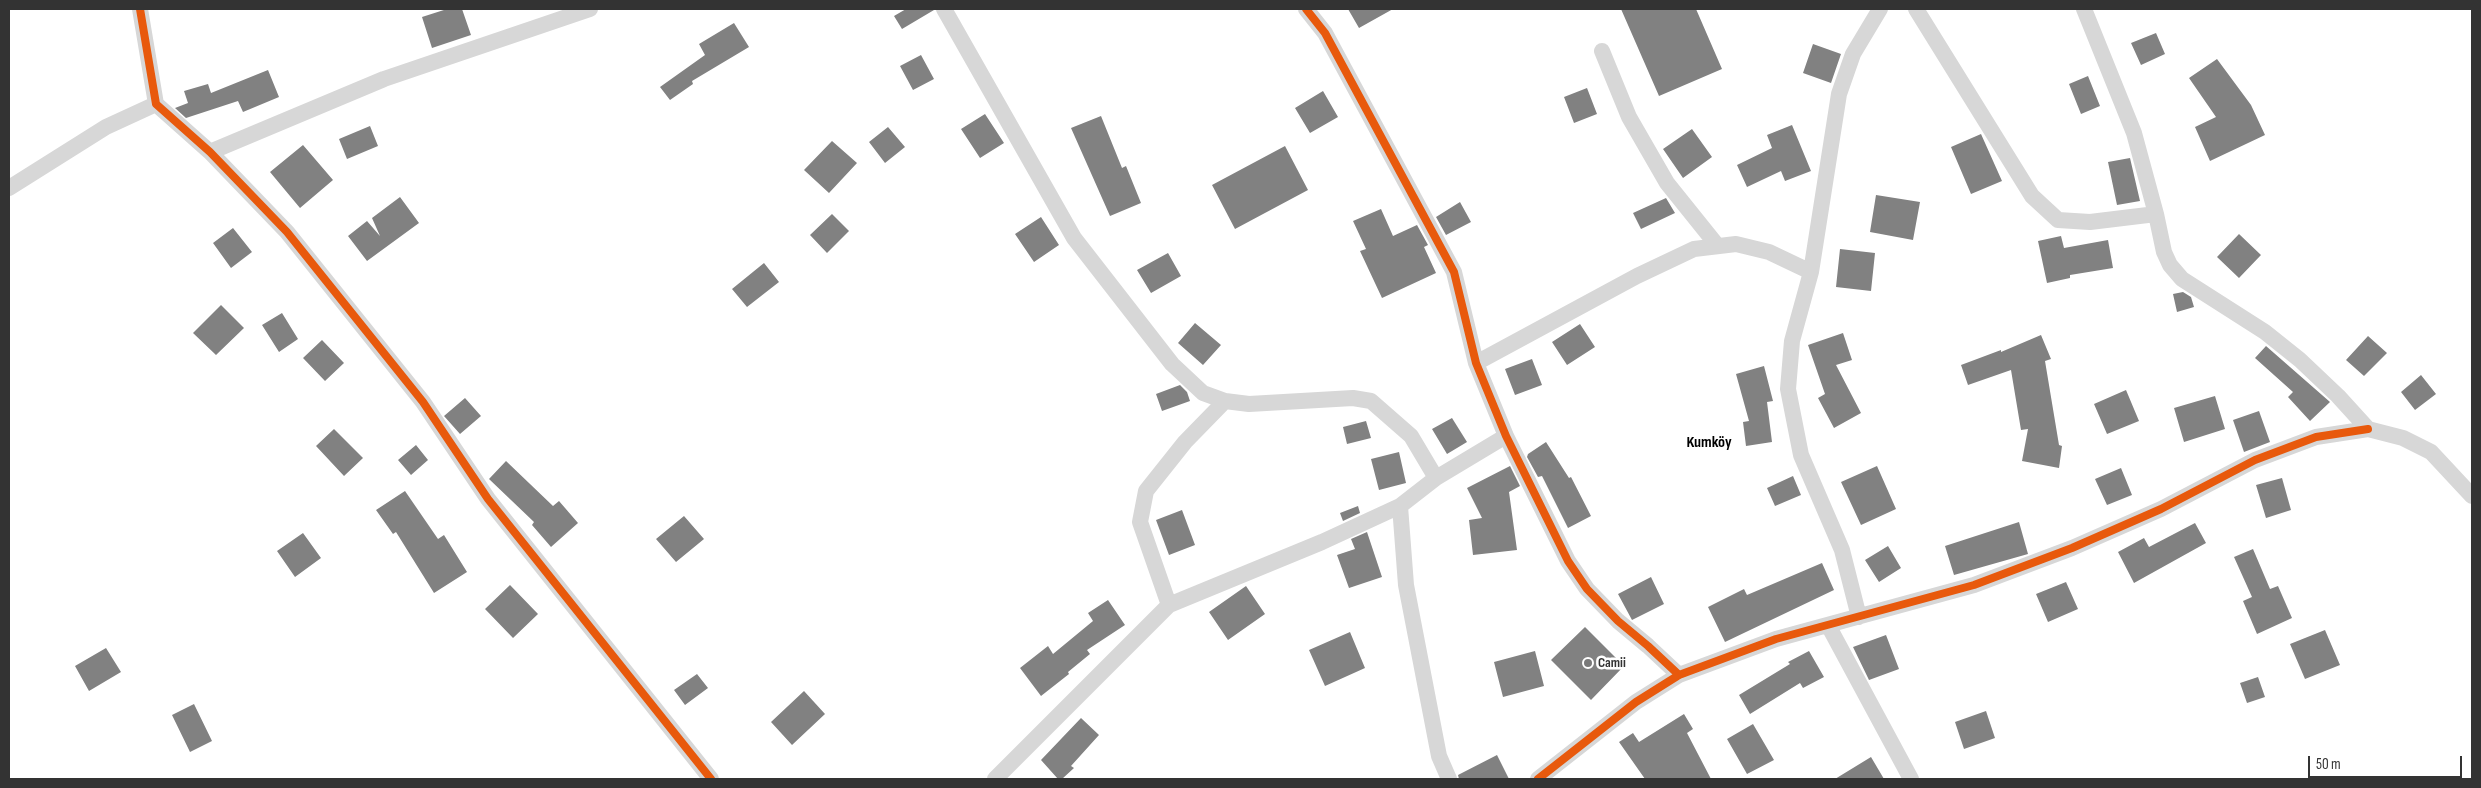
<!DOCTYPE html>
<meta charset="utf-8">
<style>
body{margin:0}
#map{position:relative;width:2481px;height:788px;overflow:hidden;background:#fff;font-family:"Sofia Sans Condensed",sans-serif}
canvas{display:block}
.frame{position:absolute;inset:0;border:10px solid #333;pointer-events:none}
.scale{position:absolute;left:2308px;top:756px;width:154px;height:22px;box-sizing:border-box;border:2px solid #333;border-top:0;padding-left:6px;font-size:15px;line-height:18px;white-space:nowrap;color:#333;-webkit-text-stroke:4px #fff;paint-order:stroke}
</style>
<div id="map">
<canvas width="2481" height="788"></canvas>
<div class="frame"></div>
<div class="scale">50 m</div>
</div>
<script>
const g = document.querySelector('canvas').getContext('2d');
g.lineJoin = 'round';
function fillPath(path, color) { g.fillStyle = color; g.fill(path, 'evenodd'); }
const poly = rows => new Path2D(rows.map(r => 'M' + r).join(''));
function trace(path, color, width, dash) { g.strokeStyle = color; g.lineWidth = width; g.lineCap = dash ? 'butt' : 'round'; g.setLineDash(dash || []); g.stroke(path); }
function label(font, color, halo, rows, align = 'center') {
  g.font = font + ' "Sofia Sans Condensed",sans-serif'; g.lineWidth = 5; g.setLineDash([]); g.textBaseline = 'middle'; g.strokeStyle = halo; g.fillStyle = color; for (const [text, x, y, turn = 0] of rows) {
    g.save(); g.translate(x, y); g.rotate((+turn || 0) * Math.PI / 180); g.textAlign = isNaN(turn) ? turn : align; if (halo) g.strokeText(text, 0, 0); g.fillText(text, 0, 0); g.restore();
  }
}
const building = poly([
 [447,9,462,9,471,35,432,48,422,17],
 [906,9,934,9,934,10,902,29,894,16],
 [1348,9,1393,9,1359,28],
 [1621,9,1696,9,1722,69,1659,96],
 [734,23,749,47,692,81,693,84,670,100,660,87,705,55,699,44],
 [2156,33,2165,54,2141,65,2131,43],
 [1813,44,1841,54,1831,83,1803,73],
 [921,55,934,79,913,90,900,66],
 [2217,59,2251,105,2265,135,2210,161,2195,127,2216,117,2189,78],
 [268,70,279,97,243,112,238,101,186,118,175,108,188,103,184,91,208,84,211,93],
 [2088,76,2100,106,2081,114,2069,84],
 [1587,88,1597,114,1574,123,1564,97],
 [1323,91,1338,117,1310,133,1295,108],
 [985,114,1004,143,980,158,961,129],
 [1101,116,1122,168,1126,166,1141,203,1110,216,1071,128],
 [1792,125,1811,171,1785,181,1781,171,1747,187,1737,165,1772,148,1767,135],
 [370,126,378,146,347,159,339,139],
 [888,127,905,147,885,163,869,142],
 [1692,129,1712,157,1683,178,1663,149],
 [1981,134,2002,181,1971,194,1951,147],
 [832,141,857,163,829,193,804,170],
 [303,145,333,180,300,208,270,172],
 [1285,146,1308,190,1235,229,1212,185],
 [2130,158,2140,201,2117,205,2108,162],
 [1876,195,1920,202,1913,240,1870,232],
 [400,197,419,223,367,261,348,236,367,221,380,236,372,218],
 [1666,198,1675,213,1641,229,1633,213],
 [1460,202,1471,222,1446,235,1436,217],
 [1381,209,1393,236,1417,225,1428,245,1424,247,1436,273,1382,298,1360,251,1366,249,1353,221],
 [832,214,849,231,827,253,810,235],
 [1041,217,1059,245,1034,262,1015,234],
 [233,228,252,252,231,268,213,243],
 [2239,234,2261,255,2239,278,2217,257],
 [2061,236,2064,248,2108,240,2113,268,2070,275,2070,278,2047,283,2038,241],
 [1840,249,1875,253,1871,291,1836,287],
 [1168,253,1181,276,1151,293,1137,270],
 [764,263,779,282,747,307,732,289],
 [2183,292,2191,297,2194,307,2177,312,2173,294],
 [221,305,244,328,216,355,193,333],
 [282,313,298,339,279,352,262,325],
 [1195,323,1221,345,1203,365,1178,343],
 [1580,324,1595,347,1567,365,1552,342],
 [1843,333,1852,360,1836,365,1861,413,1834,428,1818,398,1825,394,1808,345],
 [2041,335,2051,359,2045,361,2059,445,2062,446,2059,468,2022,461,2028,429,2021,430,2011,370,1968,385,1961,365,2001,350,2001,352],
 [2368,336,2387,353,2364,376,2346,360],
 [322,340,344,363,325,381,303,358],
 [2266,346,2330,402,2310,421,2288,397,2293,392,2255,358],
 [1532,359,1542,385,1515,395,1505,369],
 [1764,366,1773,401,1767,402,1772,442,1746,446,1743,422,1749,421,1736,374],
 [2421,375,2436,394,2415,410,2401,392],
 [1180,385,1187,392,1190,401,1162,411,1156,394],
 [2126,390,2139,421,2107,434,2094,404],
 [2215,396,2225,429,2184,442,2174,408],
 [465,398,481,416,460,434,444,416],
 [2259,411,2270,442,2244,452,2233,420],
 [1452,418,1467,442,1447,454,1432,429],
 [1366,421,1371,438,1347,444,1343,427],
 [334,429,363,458,344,476,316,446],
 [1546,442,1569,478,1571,477,1591,516,1568,528,1542,476,1538,477,1527,457,1528,454],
 [416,445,428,460,411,475,398,460],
 [1399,452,1406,483,1379,490,1371,459],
 [506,461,553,506,559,501,578,523,551,547,532,525,534,522,489,479],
 [1510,466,1520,486,1509,492,1517,550,1473,555,1469,520,1482,518,1467,488],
 [1877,466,1896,509,1861,525,1841,482],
 [2121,468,2132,495,2107,505,2095,479],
 [1793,476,1801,495,1775,506,1767,488],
 [2282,478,2291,510,2266,518,2256,485],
 [405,491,438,539,444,535,467,572,434,593,396,532,393,534,376,510],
 [1358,506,1360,513,1343,521,1340,513],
 [1182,510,1195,545,1169,555,1156,520],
 [684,516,704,539,676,562,656,539],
 [2019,522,2028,554,1954,575,1945,546],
 [2195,523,2206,543,2134,583,2118,552,2144,538,2149,547],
 [1367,532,1382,577,1349,588,1337,555,1355,549,1351,539],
 [303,533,321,558,295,577,277,551],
 [1888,546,1901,568,1879,582,1865,560],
 [2253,549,2270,589,2278,586,2292,618,2257,634,2243,601,2252,597,2234,557],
 [1822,563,1834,590,1725,642,1708,607,1744,589,1747,595],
 [1651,577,1664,604,1632,620,1618,594],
 [2066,582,2078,609,2048,622,2036,594],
 [510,585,538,614,513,638,485,609],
 [1246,586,1265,614,1228,640,1209,612],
 [1108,600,1125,625,1087,650,1090,654,1068,672,1069,674,1041,696,1020,668,1048,646,1053,654,1093,621,1088,613],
 [1585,627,1624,666,1591,700,1551,660],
 [2325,630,2340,665,2305,679,2290,644],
 [1350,632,1365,668,1325,686,1309,650],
 [1886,635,1899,669,1869,680,1853,647],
 [106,648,121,672,89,691,75,666],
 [1535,651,1544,686,1503,697,1494,662],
 [1809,651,1824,677,1803,688,1800,683,1750,714,1739,695,1790,664,1788,662],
 [697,674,708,688,685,705,674,690],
 [2258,677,2265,697,2247,703,2240,683],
 [804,691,825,714,792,745,771,722],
 [194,704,212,741,190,752,172,715],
 [1986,711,1995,738,1964,749,1955,722],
 [1684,714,1693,729,1687,733,1711,779,1645,779,1619,742,1633,733,1639,742],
 [1081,718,1099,735,1071,766,1074,768,1062,779,1058,779,1041,760],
 [1753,724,1774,760,1747,774,1727,739],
 [1497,755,1509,779,1459,779,1458,775],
 [1871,757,1884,779,1835,779]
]);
const minor = poly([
 [140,9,156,104,210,152,287,232,423,402,488,499,711,779],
 [944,9,1074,238,1172,364,1203,393,1225,401,1249,404,1353,398,1371,401,1411,436,1436,478],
 [1306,9,1325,33,1454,272,1476,363,1506,436,1568,561,1587,589,1618,621,1648,646,1679,675],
 [1916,9,2032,196,2058,220,2090,222,2156,214],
 [2084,9,2134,133,2156,214,2164,252,2170,265,2182,279,2265,332,2300,360,2338,396,2368,429,2403,438,2431,452,2472,496],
 [1602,51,1629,117,1667,183,1716,244],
 [210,152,384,79,590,9],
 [9,188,106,127,156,104],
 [1476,363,1637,276,1694,249,1736,244,1769,252,1811,272],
 [1169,605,1322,542,1400,506],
 [1859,617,1842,550,1801,455,1788,389,1792,341,1811,272,1839,94,1853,54,1880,9],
 [1828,625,1911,779],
 [995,779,1169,605,1140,522,1146,491,1185,442,1225,401],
 [1449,779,1439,756,1406,585,1400,506,1436,478,1506,436],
 [1538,779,1636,702,1679,675,1776,639,1974,585,2072,548,2161,509,2255,460,2316,437,2368,429]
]);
const cycleway = poly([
 [140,9,156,104,210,152,287,232,423,402,488,499,711,779],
 [1306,9,1325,33,1454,272,1476,363,1506,436,1568,561,1587,589,1618,621,1648,646,1679,675],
 [1538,779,1636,702,1679,675,1776,639,1974,585,2072,548,2161,509,2255,460,2316,437,2368,429]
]);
const markers = [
 [1588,663,5,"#7a7a7a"]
];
const poiNames = [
 ["Camii",1598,663]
];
const quarterNames = [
 ["Kumköy",1709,443]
];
fillPath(building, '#818181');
trace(minor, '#d7d7d7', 16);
trace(cycleway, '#e8590c', 8);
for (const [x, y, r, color] of markers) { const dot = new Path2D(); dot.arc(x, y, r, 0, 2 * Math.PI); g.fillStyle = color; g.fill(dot); trace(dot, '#fff', 2); }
label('bold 14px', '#333', '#fff', poiNames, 'left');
label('bold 16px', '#000', '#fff', quarterNames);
</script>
